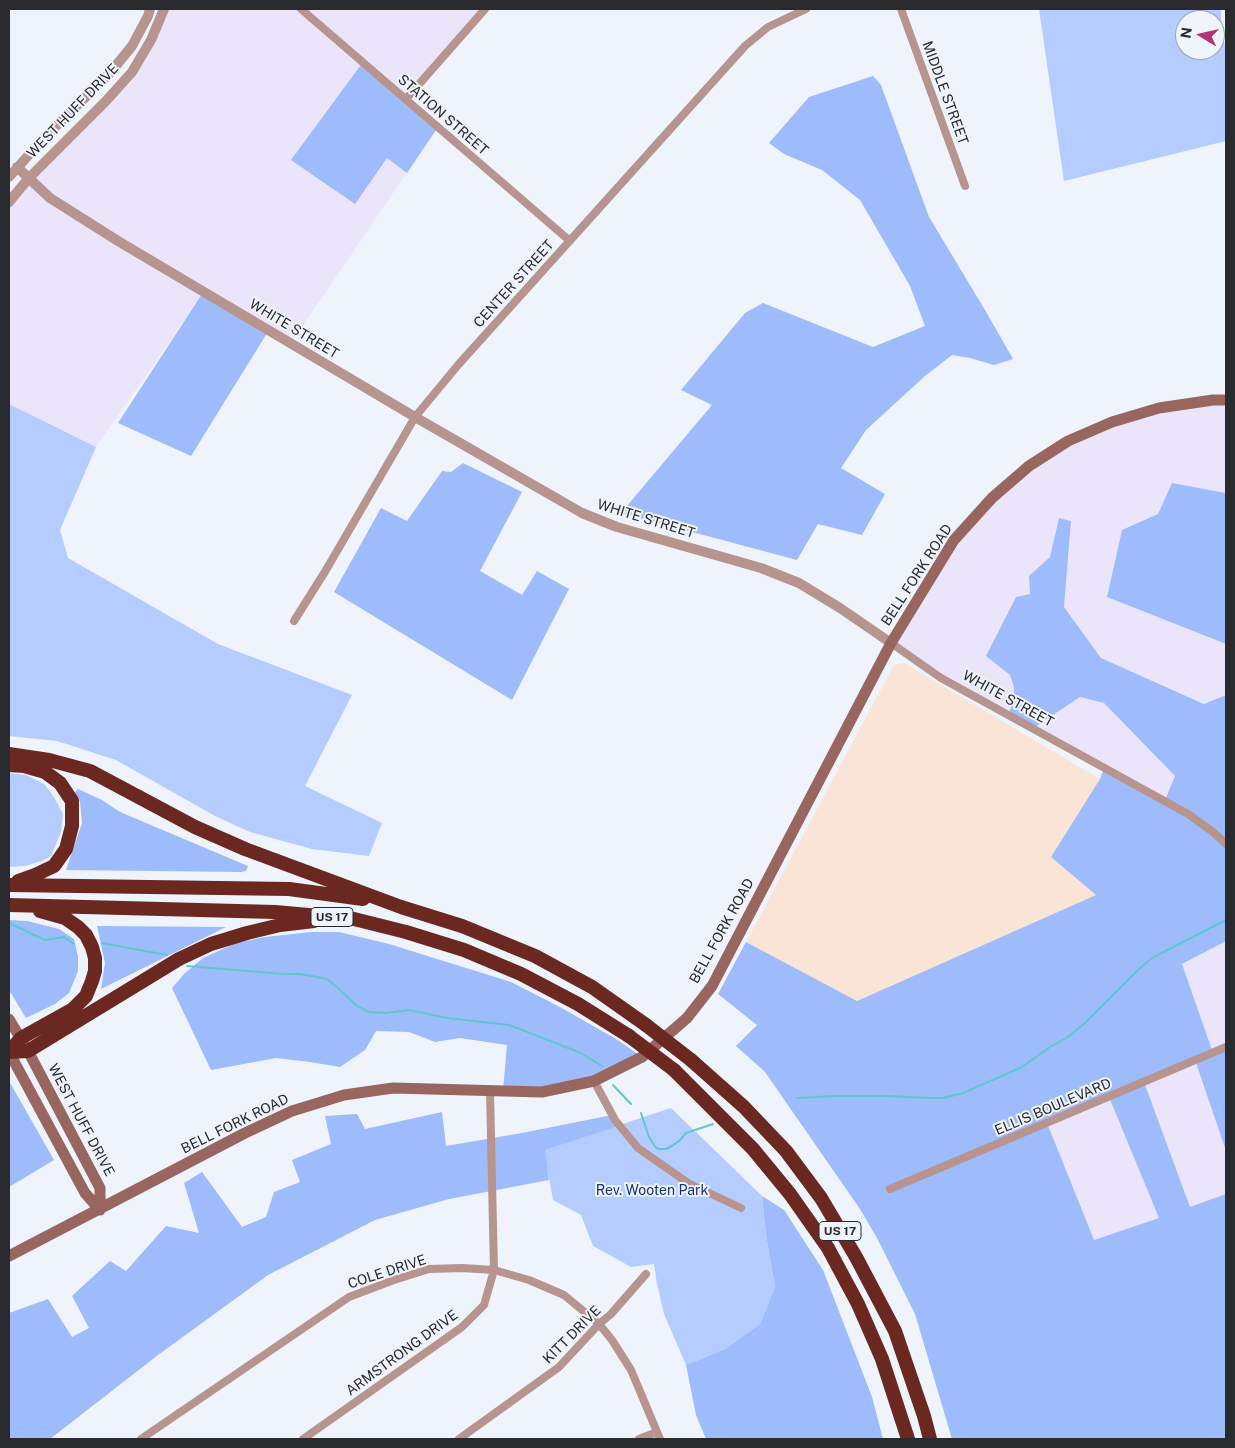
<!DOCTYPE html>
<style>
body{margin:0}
#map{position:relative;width:1235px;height:1448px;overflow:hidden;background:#eef3fc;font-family:"Public Sans",sans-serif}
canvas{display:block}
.frame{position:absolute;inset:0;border:10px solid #292a2e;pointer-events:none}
.north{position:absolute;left:1175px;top:10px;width:50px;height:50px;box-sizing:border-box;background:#eef3fc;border:1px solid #9fa3aa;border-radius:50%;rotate:279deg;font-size:14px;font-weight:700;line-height:20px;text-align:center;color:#292a2e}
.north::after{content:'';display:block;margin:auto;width:18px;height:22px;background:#b5327b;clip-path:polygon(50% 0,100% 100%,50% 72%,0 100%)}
</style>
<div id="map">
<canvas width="1235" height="1448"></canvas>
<div class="frame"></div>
<div class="north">N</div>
</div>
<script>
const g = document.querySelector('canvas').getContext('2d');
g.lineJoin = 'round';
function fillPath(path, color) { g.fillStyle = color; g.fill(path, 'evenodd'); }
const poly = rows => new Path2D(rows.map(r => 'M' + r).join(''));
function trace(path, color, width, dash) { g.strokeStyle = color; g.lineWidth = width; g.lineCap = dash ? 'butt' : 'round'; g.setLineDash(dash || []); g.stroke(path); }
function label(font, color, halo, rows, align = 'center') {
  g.font = font + ' "Public Sans",sans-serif'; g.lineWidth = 4; g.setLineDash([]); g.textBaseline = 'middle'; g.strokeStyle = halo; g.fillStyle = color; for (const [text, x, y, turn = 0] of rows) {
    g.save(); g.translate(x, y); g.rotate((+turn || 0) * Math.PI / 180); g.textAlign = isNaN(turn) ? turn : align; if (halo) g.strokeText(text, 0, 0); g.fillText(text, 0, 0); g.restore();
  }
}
const commercial = poly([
 [164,9,486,9,406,99,438,127,291,343,204,292,96,447,9,404,9,202,132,72],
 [1226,400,1226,493,1172,483,1158,514,1122,530,1107,597,1226,644,1226,695,1205,704,1101,658,1064,607,1071,521,1059,518,1050,557,1029,576,1030,594,1010,675,1014,687,1015,699,1008,715,891,643,954,540,1029,466,1112,422],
 [1080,697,1104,703,1175,776,1164,800,1032,729],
 [1226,941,1226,1047,1213,1053,1182,964],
 [1195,1060,1226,1151,1226,1194,1190,1208,1144,1082],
 [1109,1096,1160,1218,1094,1240,1046,1123]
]);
const education = poly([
 [904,663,1100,779,1051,857,1096,895,857,1001,746,942,894,665]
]);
const green = poly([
 [1039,9,1221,9,1221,24,1226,52,1226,141,1064,181],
 [1185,20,1215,20,1215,50,1185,50],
 [9,404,96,447,60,530,68,558,218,644,352,695,305,786,382,823,369,856,312,849,250,832,215,816,116,760,57,741,9,736],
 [9,773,26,775,44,784,54,797,63,814,61,832,51,856,42,861,25,866,9,867],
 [671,1108,762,1196,766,1235,775,1287,760,1324,725,1349,686,1365,664,1314,657,1284,654,1264,631,1267,593,1246,581,1215,553,1200,544,1150]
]);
const forest = poly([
 [363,62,438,127,407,173,387,158,355,204,291,160],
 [873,76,881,85,929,217,985,310,1013,359,994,365,970,358,952,355,925,376,866,430,841,468,885,494,862,535,818,524,797,560,621,513,712,405,681,390,745,313,763,303,873,347,925,326,910,286,860,200,822,170,784,154,769,143,809,97],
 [204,291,269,330,191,456,118,423],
 [463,463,522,492,480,571,522,595,537,571,569,589,512,700,334,592,381,508,407,521,442,471,451,472],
 [1172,483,1226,493,1226,644,1107,597,1122,530,1158,514],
 [1059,518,1071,521,1064,607,1101,658,1204,704,1226,695,1226,941,1182,964,1213,1053,1226,1047,1226,1151,1195,1060,1144,1082,1190,1207,1226,1194,1226,1439,952,1439,915,1314,877,1238,860,1209,765,1072,736,1046,757,1025,718,994,746,942,857,1001,1096,895,1051,857,1100,779,1104,768,1165,800,1175,776,1104,703,1080,697,1032,729,1008,715,1014,699,1014,687,1010,675,986,656,1016,597,1030,594,1029,576,1050,557],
 [1109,1097,1159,1218,1094,1240,1047,1123],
 [78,789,102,800,120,812,248,866,246,871,241,872,66,870,82,823,80,802,74,793],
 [9,920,27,921,59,929,74,939,78,957,78,971,69,993,55,1004,26,1018,9,990],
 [97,926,226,927,101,989,105,963],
 [311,932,339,932,389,944,511,982,560,1007,616,1039,642,1057,594,1081,503,1091,507,1045,460,1038,435,1042,409,1032,376,1031,365,1050,340,1067,310,1062,276,1058,211,1070,172,988,184,974,203,958,236,943,265,937],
 [9,1081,54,1160,9,1187],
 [442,1112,446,1146,522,1133,612,1115,618,1126,545,1150,549,1180,449,1199,375,1220,268,1275,158,1355,50,1439,9,1439,9,1313,48,1299,72,1337,89,1328,72,1296,110,1261,126,1271,166,1226,199,1233,184,1183,202,1172,242,1227,266,1217,274,1192,300,1182,292,1160,331,1144,325,1116,357,1114,365,1129],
 [762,1196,784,1210,823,1270,872,1397,883,1439,706,1439,696,1415,686,1365,725,1349,760,1324,775,1287,766,1235]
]);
const stream = poly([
 [9,923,45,940,64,937,74,944],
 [102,943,167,955],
 [187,966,283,974,300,974,317,977,327,979,338,988,357,1006,369,1012,385,1013,410,1010,447,1018,509,1025,581,1053,602,1066],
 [613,1085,631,1104],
 [797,1098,835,1096,887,1096,931,1098,943,1098,963,1093,1022,1067,1050,1047,1068,1037,1085,1023,1137,971,1152,958,1226,920],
 [641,1113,649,1137,656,1148,659,1149,666,1149,672,1146,679,1141,686,1133,713,1124]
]);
const minor = poly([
 [301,9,570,241],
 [901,9,965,186],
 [406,99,485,9],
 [294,621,326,570,415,417,458,365,745,46,768,27,806,9],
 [891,643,941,678,1188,814,1213,832,1226,844],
 [594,1081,615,1120,638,1148,688,1183,741,1208],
 [890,1189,1226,1047],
 [141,1439,349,1297,394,1280,429,1269,462,1268,494,1270,529,1280,564,1295,599,1324,612,1340,631,1370,660,1439],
 [303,1439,462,1327,484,1305,494,1270,490,1091],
 [459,1439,559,1367,599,1324,611,1314,646,1274],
 [639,1439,657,1432]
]);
const tertiary = poly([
 [17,167,50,198,118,241,415,417,582,513,617,527,761,568,799,583,840,608,891,643],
 [9,177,44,138,110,73,132,46,148,16,150,9],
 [9,202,28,179,106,101,132,72,151,40,164,9]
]);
const secondary = poly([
 [9,1019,28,1051,100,1188,100,1210],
 [9,1052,85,1193,100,1210],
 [9,1256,245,1133,292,1111,344,1095,393,1088,542,1092,594,1081,642,1057,687,1018,712,986,891,643,954,540,992,498,1029,466,1068,441,1112,422,1159,408,1213,400,1226,400]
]);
const motorway = poly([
 [9,754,49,760,90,771,195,827,245,849,401,907,462,926,535,956,592,987,646,1025],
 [9,765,24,766,45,772,60,783,72,801,72,826,66,849,54,866,35,875,18,881],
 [9,885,289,889,363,899],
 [9,905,275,912,354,919,406,932,464,950,521,974,578,1004,629,1036],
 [9,1052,28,1051,179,959,211,944,247,933,280,925,314,921],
 [9,1052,21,1038,73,1009,86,996,92,981,95,971,95,958,92,947,86,935,78,927,65,918,40,911],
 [691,1060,744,1107,786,1151,821,1198,856,1257,895,1331,924,1416,930,1439],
 [674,1070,753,1149,790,1194,828,1248,858,1304,882,1359,908,1439]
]);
const motorwayBridge = poly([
 [646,1025,691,1060],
 [629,1036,674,1070]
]);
const shields = [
 [332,917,42],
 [840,1231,42]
];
const shieldNames = [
 ["US 17",332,917],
 ["US 17",840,1231]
];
const streetNames = [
 ["MIDDLE STREET",945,93,70],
 ["WEST HUFF DRIVE",73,111,-46],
 ["STATION STREET",443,115,41],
 ["CENTER STREET",514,284,-48],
 ["WHITE STREET",294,329,31],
 ["WHITE STREET",646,519,17],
 ["BELL FORK ROAD",917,575,-57],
 ["WHITE STREET",1008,699,29],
 ["BELL FORK ROAD",722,931,-61],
 ["ELLIS BOULEVARD",1053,1107,-23],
 ["WEST HUFF DRIVE",81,1120,62],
 ["BELL FORK ROAD",235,1124,-26],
 ["COLE DRIVE",387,1272,-18],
 ["KITT DRIVE",572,1335,-45],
 ["ARMSTRONG DRIVE",402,1353,-36]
];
const parkNames = [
 ["Rev. Wooten Park",652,1191]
];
fillPath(commercial, '#ebe5fb');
fillPath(education, '#f9e4d6');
fillPath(green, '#b4ccff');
fillPath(forest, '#9ebbfb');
trace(stream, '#5fc7d1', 2);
trace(minor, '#b7948e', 8);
trace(tertiary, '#b7948e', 10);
trace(secondary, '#98665f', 11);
trace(motorway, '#6b2821', 14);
trace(motorwayBridge, '#6b2821', 14);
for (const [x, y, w] of shields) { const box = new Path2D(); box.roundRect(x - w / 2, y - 9.5, w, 19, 4); g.fillStyle = '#eef3fc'; g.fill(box); trace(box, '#292a2e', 1); }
label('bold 12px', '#292a2e', null, shieldNames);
label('14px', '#292a2e', '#eef3fc', streetNames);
label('14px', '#183179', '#eef3fc', parkNames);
</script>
